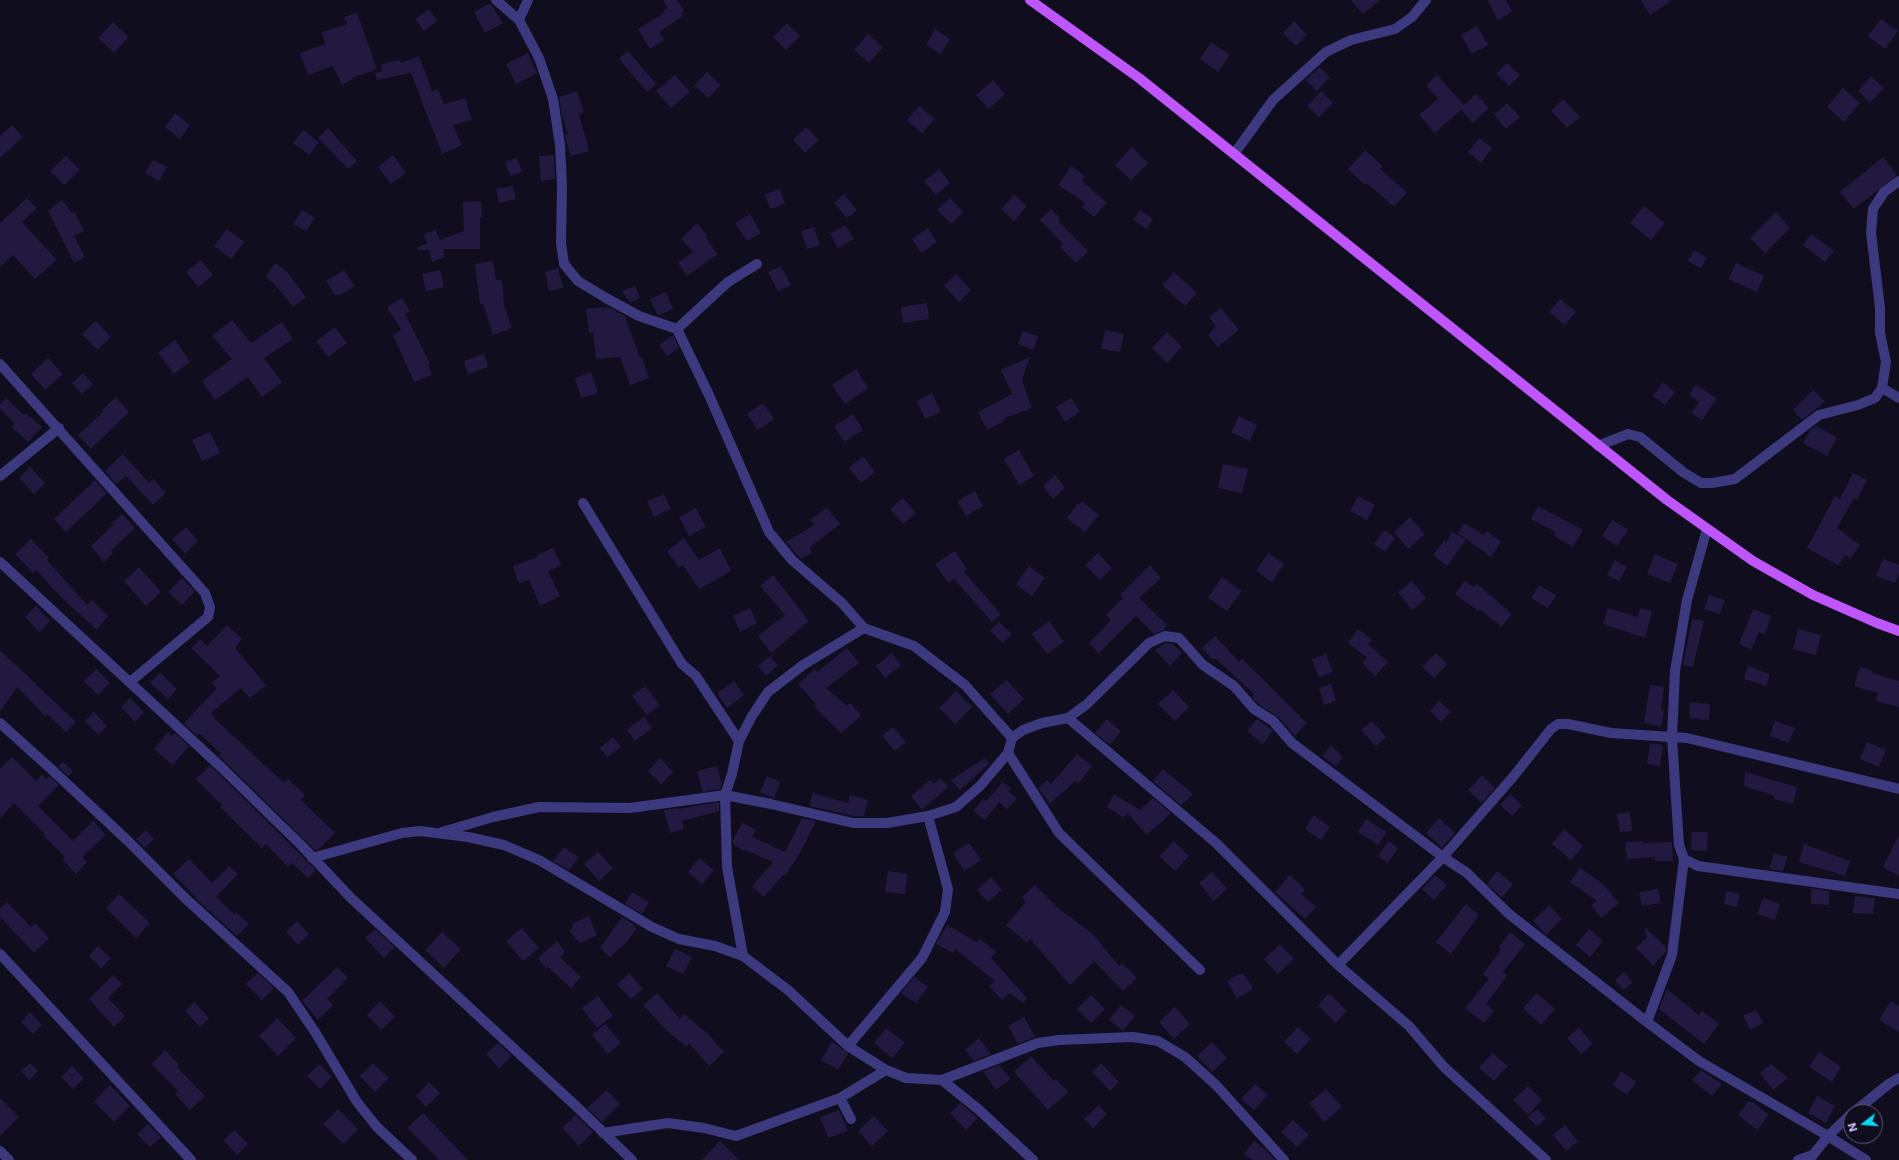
<!DOCTYPE html>
<style>
body{margin:0}
#map{position:relative;width:1899px;height:1160px;overflow:hidden;background:#100d1f;font-family:Inter,sans-serif}
canvas{display:block}
.north{position:absolute;left:1843px;top:1104px;width:40px;height:40px;box-sizing:border-box;background:#100d1f;border:1px solid #5e5978;border-radius:50%;rotate:253deg;font-size:11px;font-weight:700;line-height:16px;text-align:center;color:#d2ccfe}
.north::after{content:'';display:block;margin:auto;width:14px;height:18px;background:#04d9f2;clip-path:polygon(50% 0,100% 100%,50% 72%,0 100%)}
</style>
<div id="map">
<canvas width="1899" height="1160"></canvas>
<div class="north">N</div>
</div>
<script>
const g = document.querySelector('canvas').getContext('2d');
g.lineJoin = 'round';
function fillPath(path, color) { g.fillStyle = color; g.fill(path, 'evenodd'); }
const poly = rows => new Path2D(rows.map(r => 'M' + r).join(''));
function trace(path, color, width, dash) { g.strokeStyle = color; g.lineWidth = width; g.lineCap = dash ? 'butt' : 'round'; g.setLineDash(dash || []); g.stroke(path); }
const building = poly([
 [663,0,677,0,684,11,681,13,683,16,659,32,664,40,650,49,638,29,664,13,663,11,667,8],
 [1351,0,1380,0,1363,14],
 [1487,0,1506,0,1512,12,1498,20],
 [1641,0,1672,0,1650,15],
 [490,3,503,23,485,33,474,12],
 [429,9,437,21,424,31,415,19],
 [357,13,377,69,352,78,353,79,342,85,333,66,308,75,300,53,325,44,322,32,347,24,344,17],
 [1881,19,1898,31,1885,49,1868,36],
 [1294,21,1307,35,1296,46,1283,33],
 [113,22,129,37,114,53,98,38],
 [787,23,800,36,786,50,773,37],
 [1477,26,1488,45,1472,54,1461,35],
 [935,29,950,39,941,54,926,45],
 [868,34,883,47,869,63,854,50],
 [1211,42,1230,55,1218,72,1200,59],
 [628,51,656,84,647,92,619,59],
 [528,53,537,73,516,84,506,64],
 [419,56,432,91,438,89,444,104,465,98,472,120,453,125,462,145,442,154,411,73,377,80,375,73,382,71,381,64,400,60,401,63],
 [1507,63,1520,75,1509,86,1496,74],
 [1320,67,1330,77,1317,91,1305,80],
 [707,72,721,85,708,98,694,85],
 [675,75,690,92,671,108,656,91],
 [1437,75,1464,105,1476,94,1489,108,1473,123,1461,110,1435,133,1419,115,1438,99,1426,85],
 [1871,76,1884,88,1870,103,1858,91],
 [993,80,1005,94,989,109,976,95],
 [1843,88,1860,103,1844,122,1827,107],
 [577,91,584,112,579,114,589,151,571,156,565,137,565,135,568,134,562,116,559,97],
 [1321,91,1333,103,1319,117,1307,106],
 [1563,99,1580,117,1567,128,1551,111],
 [1507,103,1520,117,1506,129,1494,115],
 [919,106,935,119,922,133,907,120],
 [175,113,190,125,180,139,165,127],
 [12,125,23,137,0,158,0,136],
 [806,127,819,140,805,153,793,140],
 [328,128,357,161,348,169,318,138],
 [303,130,319,142,309,155,293,143],
 [1479,138,1492,148,1481,163,1468,152],
 [1132,147,1148,163,1131,180,1115,165],
 [1365,150,1383,166,1380,169,1407,192,1394,207,1367,183,1365,185,1348,169],
 [393,155,406,173,391,184,378,167],
 [554,155,555,179,541,181,539,156],
 [66,156,80,170,64,185,50,171],
 [1883,157,1897,175,1854,209,1840,192],
 [517,158,522,172,510,176,505,162],
 [153,160,167,167,159,181,145,173],
 [1071,166,1085,176,1082,181,1107,203,1094,217,1082,207,1085,203,1058,185],
 [939,169,950,183,936,195,924,181],
 [513,186,516,199,499,203,496,189],
 [780,189,785,204,770,209,765,194],
 [844,194,857,210,847,218,834,203],
 [1014,195,1027,206,1014,221,1001,209],
 [27,198,37,208,22,222,57,260,35,279,13,255,0,267,0,223],
 [950,198,963,212,951,224,937,210],
 [62,200,72,213,75,212,84,231,74,236,85,257,74,263,48,211],
 [481,201,482,217,480,217,480,249,443,249,445,257,432,262,429,250,418,250,417,247,427,244,424,234,436,230,440,240,464,231,463,202],
 [1644,206,1665,223,1651,240,1630,223],
 [1051,209,1059,217,1059,222,1088,251,1076,263,1060,247,1063,244,1040,220],
 [302,210,315,218,306,231,293,224],
 [1140,210,1153,219,1147,229,1133,220],
 [1776,212,1790,228,1765,253,1750,238],
 [750,214,761,233,747,241,735,223],
 [697,223,707,235,705,237,718,254,687,276,678,263,693,252,681,239],
 [845,225,854,239,838,248,830,234],
 [814,227,820,245,807,249,801,231],
 [928,228,937,242,921,253,912,239],
 [227,229,244,242,231,259,214,246],
 [1811,234,1834,251,1825,262,1803,245],
 [1694,250,1707,258,1701,268,1688,261],
 [201,260,213,275,198,287,186,272],
 [493,261,496,280,502,280,504,305,512,328,493,335,483,304,480,304,475,264],
 [275,263,287,272,306,297,293,307,274,283,265,277],
 [1736,263,1764,276,1757,292,1728,279],
 [781,266,791,285,778,291,768,272],
 [558,268,563,288,549,291,545,272],
 [344,270,355,286,340,295,335,295,326,281],
 [440,270,444,287,426,291,422,274],
 [1174,272,1197,293,1185,306,1162,285],
 [956,274,971,290,959,302,944,286],
 [635,286,640,298,630,303,622,291],
 [666,292,673,309,658,316,650,299],
 [402,298,410,311,405,314,430,364,428,365,432,375,414,382,393,335,401,330,387,307],
 [1560,299,1576,312,1565,325,1549,312],
 [927,303,929,319,903,323,901,307],
 [608,307,625,316,640,358,642,357,649,378,630,385,620,357,596,359,593,332,589,333,586,309],
 [1221,308,1239,330,1218,347,1208,335,1216,326,1209,317],
 [232,320,251,343,282,322,293,339,264,358,282,382,262,397,248,377,215,400,202,381,232,359,212,336],
 [96,321,111,337,97,350,82,334],
 [335,327,347,343,328,357,316,341],
 [1105,330,1124,334,1120,352,1101,349],
 [1023,331,1038,336,1033,350,1018,344],
 [1167,332,1182,347,1167,363,1152,348],
 [673,335,679,348,667,356,659,345],
 [175,340,190,362,174,374,158,353],
 [484,354,488,367,468,374,464,361],
 [1030,357,1022,380,1032,408,1005,418,1006,420,987,430,978,412,1012,394,1001,370],
 [48,358,63,374,45,390,31,374],
 [856,369,868,388,845,404,832,385],
 [591,372,598,393,581,398,575,378],
 [83,373,93,384,82,394,72,383],
 [1663,382,1675,392,1665,405,1653,396],
 [1696,384,1717,399,1702,420,1691,413,1699,402,1689,395],
 [1813,390,1825,402,1802,420,1793,410],
 [932,393,941,412,925,419,917,401],
 [116,397,129,412,91,449,78,435,103,412,102,410],
 [6,398,24,415,26,413,42,427,28,442,12,427,15,424,0,409,0,404],
 [1071,398,1080,412,1065,422,1056,407],
 [763,403,774,419,758,430,747,414],
 [853,414,863,430,844,442,834,426],
 [1239,416,1257,425,1250,441,1231,432],
 [1816,426,1837,437,1827,456,1803,443,1810,430],
 [210,432,220,453,202,461,192,440],
 [1019,450,1034,476,1019,485,1004,459],
 [123,454,149,483,153,479,166,493,153,505,126,476,116,484,105,471],
 [863,456,875,472,861,483,849,468],
 [1223,464,1248,469,1242,493,1218,488],
 [30,467,45,483,34,494,19,478],
 [1853,473,1867,480,1857,500,1854,498,1837,528,1860,545,1850,559,1846,555,1838,565,1807,548,1835,496,1840,499],
 [1055,475,1065,488,1053,499,1043,486],
 [95,480,107,493,66,532,54,519],
 [975,491,983,506,966,516,957,501],
 [664,494,671,509,654,517,647,501],
 [1358,496,1375,505,1367,520,1350,511],
 [903,498,916,513,903,524,890,509],
 [1082,501,1099,515,1085,532,1067,518,1078,503,1079,505],
 [1538,506,1583,530,1573,547,1554,536,1556,532,1531,519],
 [696,508,706,527,689,536,679,517],
 [827,508,840,524,809,548,812,553,801,559,786,542,814,525,810,520],
 [122,514,135,528,111,551,113,553,104,562,91,546,113,525,112,523],
 [1410,517,1425,534,1408,549,1394,532],
 [1612,520,1628,530,1617,546,1602,536],
 [1464,523,1484,535,1487,531,1501,542,1491,557,1458,533],
 [186,527,198,541,185,554,172,539],
 [1384,530,1395,538,1385,552,1374,544],
 [1452,532,1466,540,1447,566,1433,555,1444,541,1446,543],
 [684,538,699,560,720,548,731,571,699,589,683,565,679,568,667,551],
 [31,539,49,558,47,560,87,605,92,600,108,616,97,630,63,599,36,570,33,573,15,554],
 [553,548,561,565,548,571,560,596,540,606,529,580,519,583,513,566,538,557,537,555],
 [955,551,967,569,964,572,1001,614,992,622,954,579,948,583,935,564],
 [1098,553,1112,568,1100,580,1085,565],
 [1268,553,1284,564,1272,582,1256,571],
 [1655,554,1678,564,1670,583,1647,574],
 [1883,559,1899,565,1899,573,1895,583,1876,576],
 [1615,560,1627,567,1619,581,1607,575],
 [1150,565,1161,578,1139,598,1167,625,1163,630,1154,634,1136,616,1099,653,1089,643,1111,620,1106,615,1123,598,1120,595],
 [1029,566,1045,578,1032,596,1016,584],
 [139,567,161,592,146,606,124,581],
 [773,575,809,621,771,653,758,636,785,615,760,586],
 [1222,577,1242,591,1227,611,1208,598],
 [182,578,195,591,182,605,168,592],
 [1412,581,1426,598,1412,610,1398,592],
 [1465,581,1474,587,1476,583,1512,614,1501,627,1480,609,1478,611,1455,594],
 [1539,585,1556,595,1548,608,1531,598],
 [1709,595,1725,600,1720,614,1704,609],
 [36,606,50,621,39,632,25,617],
 [750,608,757,623,740,632,733,616],
 [1608,608,1638,617,1640,608,1652,611,1645,638,1603,624],
 [1753,609,1771,616,1765,634,1759,632,1751,650,1739,644],
 [1692,619,1704,621,1693,667,1683,665],
 [1049,621,1064,642,1047,654,1032,634],
 [999,622,1012,634,1003,643,990,631],
 [227,625,242,639,235,648,266,685,250,698,241,688,211,713,215,717,214,718,284,783,288,779,305,795,301,800,335,833,319,849,315,850,219,756,221,754,199,733,197,736,184,723,217,688,212,683,220,676,191,648,200,639,207,646],
 [1358,629,1372,640,1368,644,1388,662,1375,676,1362,663,1367,658,1348,643],
 [1798,629,1821,635,1816,655,1793,649],
 [1215,636,1239,662,1242,659,1307,723,1295,736,1278,717,1260,705,1252,697,1254,694,1215,658,1213,660,1202,648],
 [1166,643,1173,644,1182,653,1170,666,1155,650],
 [847,648,859,663,826,688,847,706,851,703,861,716,841,733,813,706,816,704,798,684,815,669,817,672],
 [0,650,76,722,66,732,47,714,45,716,17,687,0,712],
 [892,653,901,665,885,678,876,666],
 [1436,653,1447,664,1434,678,1422,667],
 [1326,654,1333,672,1319,677,1312,659],
 [770,656,778,665,766,676,758,666],
 [1748,666,1770,674,1766,686,1744,679],
 [1860,667,1873,671,1872,673,1899,681,1899,707,1876,701,1878,693,1854,686],
 [97,669,110,683,98,695,84,681],
 [160,673,177,689,168,699,150,683],
 [1007,680,1024,699,1008,714,990,694],
 [734,681,744,695,727,708,717,693],
 [1331,684,1336,701,1324,705,1319,688],
 [1650,685,1664,687,1661,710,1664,711,1661,727,1644,723],
 [645,686,660,705,647,715,632,696],
 [1173,690,1189,707,1175,721,1158,704],
 [956,691,972,707,955,724,939,708],
 [130,698,144,712,135,722,121,707],
 [1439,701,1451,712,1441,722,1430,711],
 [1690,702,1710,704,1709,720,1689,718],
 [94,712,107,726,98,735,85,721],
 [644,717,652,728,635,741,627,730],
 [1107,719,1121,731,1110,745,1095,733],
 [1257,719,1273,731,1263,744,1247,731],
 [1372,721,1386,737,1376,746,1361,730],
 [1775,721,1795,728,1789,743,1770,736],
 [893,727,906,742,895,751,882,736],
 [168,732,172,736,175,733,189,746,173,765,154,749],
 [613,737,621,747,607,757,600,748],
 [1867,742,1886,750,1879,767,1860,759],
 [1650,743,1663,745,1660,766,1647,764],
 [1331,745,1343,757,1336,766,1322,756],
 [1077,754,1092,766,1078,784,1075,781,1050,804,1038,788,1047,780,1051,784],
 [12,757,36,781,42,774,46,779,49,776,59,785,38,806,73,841,93,821,106,835,82,857,87,862,76,874,63,860,65,857,43,835,45,834,14,803,0,818,0,769],
 [660,758,673,772,661,784,648,771],
 [985,758,989,764,960,790,951,780],
 [63,762,73,771,68,776,58,767],
 [210,765,316,870,308,878,292,863,288,867,266,844,262,848,220,807,222,805,196,779],
 [717,766,722,784,720,789,703,792,697,771],
 [1163,769,1193,794,1181,805,1153,781],
 [1745,772,1797,787,1793,804,1774,799,1775,796,1744,786],
 [1482,775,1495,788,1482,803,1468,790],
 [767,776,780,782,774,798,760,792],
 [941,778,948,787,922,810,911,796,930,780,933,784],
 [1003,782,1011,788,1008,791,1017,799,1007,809,999,802,985,820,973,811,983,799,986,801],
 [813,793,848,803,850,795,868,800,864,816,854,816,809,806],
 [1114,794,1140,810,1153,798,1171,813,1147,835,1127,813,1124,818,1107,807],
 [1510,794,1522,805,1512,816,1500,805],
 [719,802,719,811,682,821,684,829,670,833,664,810,678,808,678,809],
 [1630,812,1632,831,1620,832,1617,814],
 [1314,815,1330,827,1321,840,1305,829],
 [802,818,816,821,800,853,785,876,783,875,764,897,752,886,773,862,745,850,744,851,733,844,733,840,742,823,756,830,752,837,785,852],
 [1439,818,1455,833,1442,848,1426,833],
 [1366,819,1387,832,1378,845,1358,832],
 [1564,829,1583,846,1571,860,1552,844],
 [146,830,154,839,145,848,136,839],
 [1692,832,1708,832,1707,851,1691,850],
 [1899,835,1899,876,1883,867],
 [1174,841,1189,856,1175,871,1159,856],
 [1389,841,1398,848,1388,863,1378,856],
 [1642,841,1643,843,1672,842,1673,861,1655,861,1655,857,1627,859,1625,842],
 [969,843,981,860,964,871,953,853],
 [1804,844,1850,861,1845,876,1799,862],
 [564,847,579,858,569,870,553,861],
 [598,852,613,868,599,881,584,864],
 [1774,853,1787,857,1783,871,1769,869],
 [699,858,714,870,702,884,688,872],
 [189,859,212,883,229,866,238,874,216,897,234,914,236,912,249,924,237,936,195,898,196,897,173,874],
 [1580,868,1603,884,1619,903,1601,918,1591,905,1597,901,1570,882],
 [888,871,907,874,905,894,885,892],
 [1497,871,1513,884,1502,898,1487,884],
 [1212,872,1227,889,1214,901,1199,883],
 [1290,875,1305,889,1301,894,1316,907,1305,919,1275,892],
 [1435,875,1447,885,1434,900,1422,889],
 [991,877,1002,890,988,902,977,890],
 [1035,885,1058,908,1093,934,1119,966,1122,963,1137,978,1123,991,1094,961,1070,985,1030,939,1027,943,1006,925,1026,902,1022,897],
 [1811,888,1829,891,1829,905,1811,904],
 [1658,889,1661,903,1642,906,1639,892],
 [1726,891,1739,894,1737,907,1724,904],
 [632,892,649,902,642,914,625,904],
 [119,894,150,923,136,938,106,908],
 [1855,896,1875,898,1873,914,1853,913],
 [1763,898,1780,904,1775,920,1757,914],
 [7,902,31,927,35,923,49,938,34,953,0,917,0,909],
 [1466,904,1479,915,1451,954,1436,942],
 [1549,905,1562,919,1546,935,1533,921],
 [589,916,597,935,580,943,569,931,573,927,572,924],
 [622,917,635,925,634,926,637,928,627,942,610,957,600,948],
 [297,921,309,934,298,945,286,932],
 [947,925,977,942,980,939,996,952,991,958,1027,998,1023,1003,1010,993,1002,1000,989,986,995,981,955,949,953,953,936,944],
 [1645,927,1666,947,1666,952,1652,966,1651,963,1636,948,1646,938,1647,939],
 [522,928,539,948,523,961,506,941],
 [375,929,395,947,384,958,365,938],
 [1589,929,1603,941,1590,957,1576,945],
 [442,932,461,949,444,968,425,950],
 [1510,932,1525,944,1503,972,1507,976,1486,1004,1494,1011,1484,1023,1465,1008,1489,979,1483,974,1501,950,1498,948],
 [557,941,565,952,560,957,581,977,571,988,548,967,546,969,538,958],
 [1280,944,1294,959,1278,974,1264,959],
 [98,946,111,958,101,968,89,956],
 [675,949,692,957,683,974,666,966],
 [337,967,348,978,327,999,333,1005,318,1020,302,1001],
 [1624,972,1633,982,1623,990,1615,980],
 [258,973,274,988,262,1000,246,984],
 [629,973,643,989,631,999,617,984],
 [1239,974,1244,974,1253,989,1237,999,1227,981],
 [113,975,122,984,108,998,125,1016,114,1027,89,999],
 [914,977,928,987,916,1003,901,993],
 [1667,989,1699,1015,1702,1011,1719,1024,1704,1044,1659,1009],
 [657,993,680,1019,684,1014,708,1034,724,1052,709,1066,689,1043,687,1047,667,1031,643,1005],
 [1329,993,1347,1011,1336,1023,1318,1005],
 [1537,993,1555,1009,1541,1025,1523,1008],
 [1091,995,1105,1009,1091,1023,1077,1009],
 [598,996,613,1016,597,1028,582,1008],
 [380,1001,395,1017,381,1030,367,1015],
 [1891,1001,1899,1006,1899,1032,1879,1020],
 [194,1002,209,1018,200,1027,185,1011],
 [1121,1005,1135,1016,1123,1031,1109,1020],
 [1175,1007,1190,1024,1174,1039,1159,1022],
 [1756,1010,1763,1023,1750,1030,1743,1016],
 [30,1012,42,1025,33,1034,21,1022],
 [1024,1017,1035,1037,1018,1044,1008,1026],
 [277,1018,296,1038,278,1056,259,1036],
 [605,1024,621,1043,608,1054,592,1035],
 [1298,1027,1311,1039,1297,1054,1284,1042],
 [886,1028,905,1043,892,1058,874,1043],
 [1579,1028,1593,1044,1581,1054,1567,1038],
 [979,1038,991,1054,974,1061,965,1050],
 [832,1042,848,1053,838,1070,821,1060],
 [1212,1042,1227,1058,1212,1072,1197,1056],
 [498,1043,512,1056,499,1068,486,1054],
 [165,1050,179,1065,177,1067,205,1096,190,1110,175,1094,178,1091,151,1064],
 [1819,1052,1841,1067,1832,1082,1809,1067],
 [1492,1053,1508,1066,1494,1081,1479,1068],
 [1031,1056,1054,1081,1056,1079,1068,1092,1048,1110,1014,1072],
 [30,1063,38,1071,29,1080,21,1071],
 [373,1063,389,1078,375,1092,360,1076],
 [1101,1063,1119,1082,1110,1091,1092,1072],
 [319,1064,332,1077,320,1089,307,1076],
 [1771,1064,1788,1078,1773,1090,1760,1073],
 [999,1065,1011,1079,996,1090,983,1071],
 [72,1066,84,1078,73,1089,61,1077],
 [1701,1070,1722,1084,1712,1096,1692,1080],
 [1621,1071,1636,1082,1627,1095,1613,1085],
 [429,1082,440,1093,426,1107,416,1096],
 [1255,1084,1268,1095,1254,1110,1241,1099],
 [110,1085,130,1106,114,1122,94,1101],
 [1528,1086,1542,1100,1528,1115,1513,1100],
 [1326,1089,1342,1107,1324,1122,1309,1103],
 [607,1090,620,1104,602,1122,587,1108],
 [1817,1096,1835,1106,1826,1123,1808,1113],
 [0,1098,19,1117,0,1136],
 [1748,1102,1753,1102,1769,1115,1757,1130,1738,1115],
 [960,1103,978,1118,966,1130,950,1113],
 [1099,1105,1107,1114,1093,1128,1084,1119],
 [338,1109,358,1129,343,1144,323,1124],
 [1537,1109,1546,1118,1537,1127,1528,1117],
 [839,1110,848,1131,828,1138,820,1117],
 [423,1113,446,1137,468,1160,439,1160,407,1128],
 [576,1115,593,1132,579,1146,562,1128],
 [874,1116,888,1131,872,1146,858,1131],
 [1293,1120,1309,1135,1297,1147,1281,1132],
 [148,1124,161,1137,150,1147,137,1134],
 [1565,1125,1578,1141,1566,1151,1553,1135],
 [235,1130,248,1144,237,1155,223,1140],
 [720,1141,739,1160,702,1160],
 [1254,1141,1267,1151,1275,1160,1252,1160,1244,1154]
]);
const minor = poly([
 [496,0,519,20,539,58,553,99,560,145,562,186,561,243,564,264,578,281,606,298,639,316,677,329,709,395,769,532,792,560,842,603,864,628,914,646,965,685,1012,738],
 [519,20,528,0],
 [1234,154,1273,100,1326,52,1351,40,1395,29,1412,17,1426,0],
 [677,329,728,282,757,264],
 [0,364,205,593,210,607,208,617,130,682],
 [1882,388,1899,398],
 [1598,446,1628,434,1640,437,1683,472,1701,483,1712,483,1735,479,1819,415,1858,405,1875,398,1882,388,1886,362,1880,333,1880,308,1871,233,1873,209,1884,192,1899,181],
 [0,476,59,428],
 [583,503,682,664,696,676,739,741],
 [1707,529,1687,600,1675,671,1672,737,1679,845,1684,859,1698,866,1899,894],
 [0,562,221,767,300,844,351,898,577,1107,632,1160],
 [1068,718,1216,843,1338,965,1409,1026,1444,1067,1546,1160],
 [0,723,50,768,128,841,185,898,288,992,315,1032,357,1102,377,1127,412,1160],
 [1008,753,1059,833,1200,970],
 [442,832,493,817,539,807,630,808,725,795,771,804,853,823,887,823,928,816,956,807,980,786,1008,753,1012,738,1023,730,1042,723,1068,718,1087,704,1149,643,1165,636,1179,638,1203,665,1234,686,1254,709,1273,721,1292,743,1443,857,1467,873,1509,914,1647,1022,1699,1061,1828,1136,1866,1160],
 [312,858,402,833,420,831,468,837,504,845,539,860,652,927,679,939,715,946,743,956,788,990,848,1046,886,1070,906,1078,942,1080,978,1109,1033,1160],
 [0,954,191,1160],
 [743,956,727,867,725,795,732,774,739,741,752,716,768,692,803,665,864,628],
 [1338,965,1443,857,1513,777,1551,729,1558,724,1568,724,1611,733,1687,738,1899,789],
 [1647,1022,1672,955,1684,859],
 [848,1046,922,958,945,912,948,889,928,816],
 [942,1080,1038,1043,1059,1040,1133,1037,1158,1041,1185,1057,1216,1085,1284,1160],
 [840,1098,851,1119],
 [1854,1112,1890,1083,1899,1078],
 [603,1133,668,1123,704,1128,736,1136,840,1098,886,1070],
 [0,1151,9,1160],
 [1798,1160,1813,1155],
 [1809,1160,1828,1136,1851,1114]
]);
const primary = poly([
 [1030,0,1139,78,1667,500,1753,561,1813,595,1877,623,1899,631]
]);
fillPath(building, '#211940');
trace(minor, '#3c397e', 10);
trace(primary, '#bf55fc', 10);
</script>
